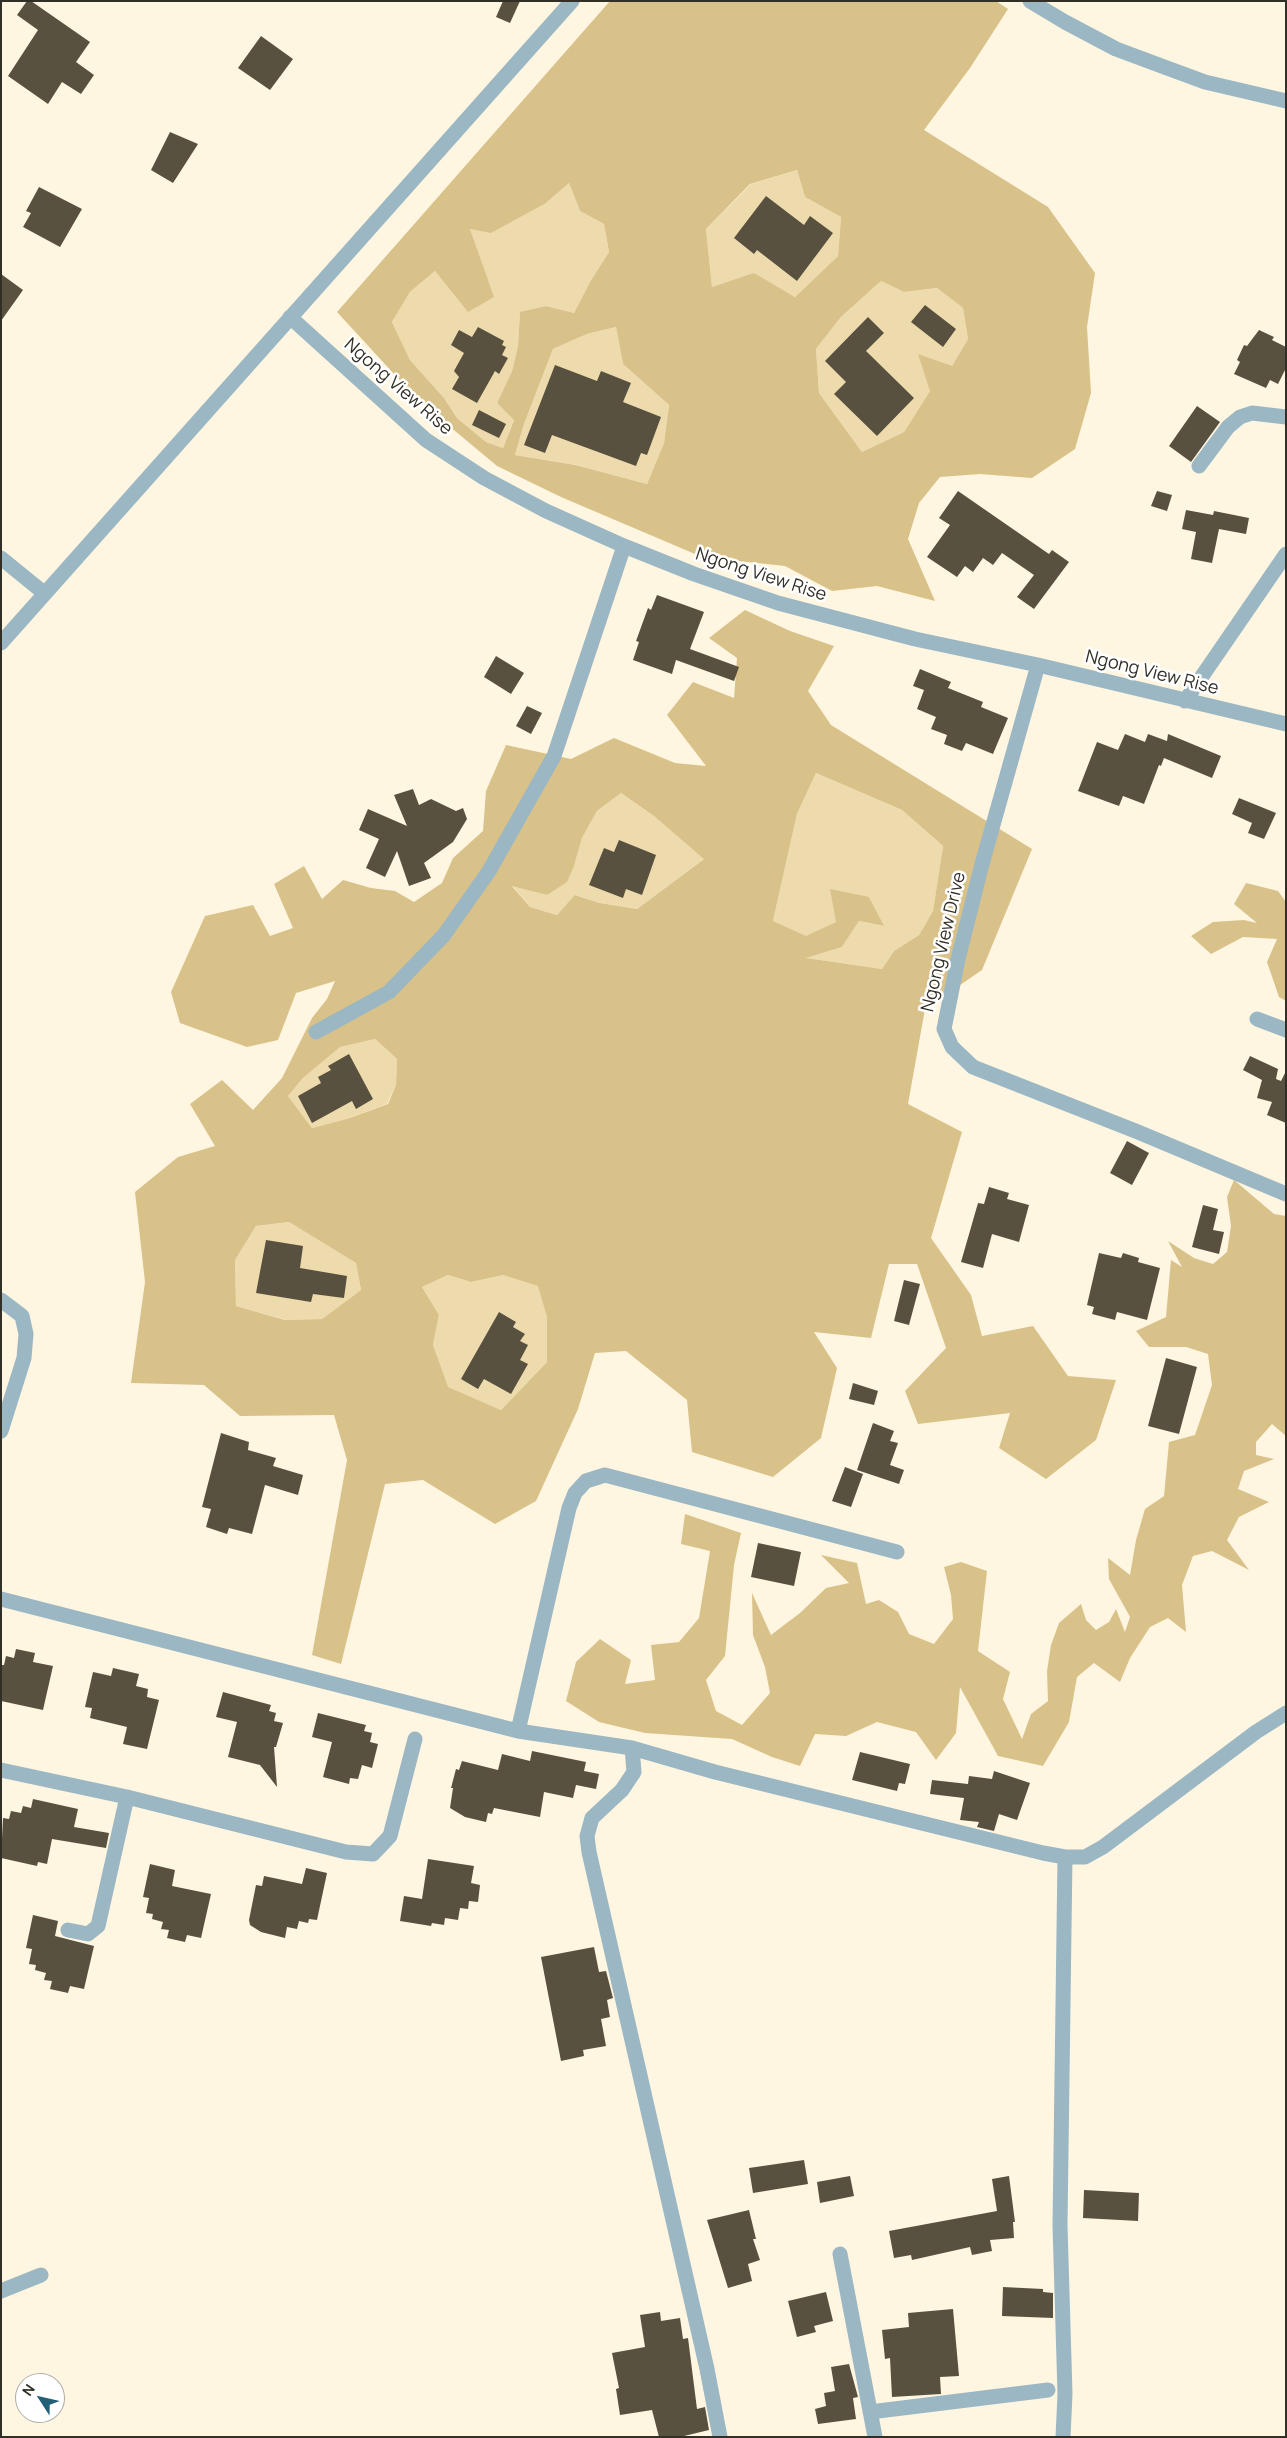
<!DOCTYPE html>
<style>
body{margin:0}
#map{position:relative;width:1287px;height:2438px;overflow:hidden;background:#fff6e1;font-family:Manrope,sans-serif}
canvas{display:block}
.frame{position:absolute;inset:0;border:2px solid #322f27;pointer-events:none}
.north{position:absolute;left:15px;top:2373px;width:50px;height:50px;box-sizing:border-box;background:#fff;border:1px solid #adaca9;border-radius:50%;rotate:305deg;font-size:14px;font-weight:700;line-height:20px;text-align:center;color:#322f27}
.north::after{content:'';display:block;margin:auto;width:18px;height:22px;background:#236077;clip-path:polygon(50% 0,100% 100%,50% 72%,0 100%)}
</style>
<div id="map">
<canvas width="1287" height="2438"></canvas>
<div class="frame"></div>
<div class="north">N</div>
</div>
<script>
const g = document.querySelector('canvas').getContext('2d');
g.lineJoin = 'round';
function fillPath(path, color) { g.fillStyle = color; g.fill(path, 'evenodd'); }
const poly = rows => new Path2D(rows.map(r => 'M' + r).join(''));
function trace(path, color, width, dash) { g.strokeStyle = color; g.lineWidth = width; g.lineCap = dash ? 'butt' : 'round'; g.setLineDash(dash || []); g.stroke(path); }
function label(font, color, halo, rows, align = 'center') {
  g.font = font + ' Manrope,sans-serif'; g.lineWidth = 5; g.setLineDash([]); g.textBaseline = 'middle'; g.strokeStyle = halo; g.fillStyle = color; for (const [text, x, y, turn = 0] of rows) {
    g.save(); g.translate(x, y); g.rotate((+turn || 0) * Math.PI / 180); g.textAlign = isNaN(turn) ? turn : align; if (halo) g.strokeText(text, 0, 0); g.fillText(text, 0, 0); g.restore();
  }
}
const green = poly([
 [797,170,805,197,841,217,838,256,795,297,754,274,712,287,706,229,751,184],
 [569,183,580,211,604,224,609,252,590,282,574,313,546,306,520,313,518,346,512,371,497,403,514,419,503,448,486,442,457,418,444,398,410,360,392,322,410,292,435,271,468,311,493,297,470,229,546,203],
 [881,281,904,292,937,288,963,308,968,339,952,366,930,391,904,432,862,452,819,393,816,349,841,317],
 [616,327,623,364,669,405,664,443,647,484,577,465,515,455,524,424,553,349,587,334],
 [816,773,902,810,943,846,933,911,919,935,894,951,882,969,805,958,842,947,859,921,883,926,869,897,836,922,806,937,773,921,797,814],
 [621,793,654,816,705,858,637,909,600,903,576,895,557,915,530,907,512,885,547,895,574,866,582,838,597,811],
 [375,1039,397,1059,396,1085,387,1104,350,1118,312,1128,288,1096,303,1078,339,1047],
 [289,1222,356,1263,361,1290,322,1319,286,1320,236,1306,235,1260,256,1226],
 [448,1275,471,1282,503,1275,539,1286,547,1317,547,1362,501,1410,447,1387,433,1345,439,1315,422,1287]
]);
const forest = poly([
 [610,1,996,1,1008,9,970,68,924,130,1048,207,1095,273,1087,327,1091,393,1075,449,1032,478,980,474,940,477,919,503,908,539,935,601,877,586,832,591,785,566,702,557,561,497,497,466,418,400,337,312],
 [797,170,805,197,841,217,838,256,795,297,754,273,712,287,706,229,750,184],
 [569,183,580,211,604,224,609,252,590,282,574,313,546,306,520,312,518,346,512,371,497,403,514,420,503,448,486,442,457,418,444,398,410,360,392,322,410,292,435,271,468,312,494,297,470,229,491,233,546,203],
 [881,281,904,292,937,288,963,308,968,339,952,366,918,354,930,391,904,432,862,452,819,393,816,349,841,317],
 [616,327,623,364,669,405,664,443,647,484,576,465,515,455,524,424,553,349,587,334],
 [745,610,790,631,834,646,808,691,831,725,1032,849,982,970,925,1009,908,1104,962,1132,931,1238,971,1295,982,1336,1033,1326,1068,1376,1116,1380,1096,1440,1046,1479,999,1448,1010,1413,918,1424,905,1391,946,1348,917,1264,889,1264,871,1338,814,1332,837,1368,821,1438,773,1477,692,1452,687,1400,626,1351,595,1353,578,1409,536,1501,495,1524,423,1480,385,1484,341,1664,312,1655,347,1460,334,1415,240,1416,204,1385,131,1383,145,1282,135,1192,178,1157,215,1146,190,1104,222,1080,253,1110,282,1078,312,1018,327,999,335,981,296,993,278,1040,247,1047,180,1023,171,992,205,916,253,905,270,936,293,928,274,884,304,866,322,899,343,880,371,888,395,891,414,902,442,883,453,858,483,831,486,791,506,745,571,759,614,738,675,763,706,766,667,715,693,682,734,698,737,658,709,638],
 [816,773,902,810,943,846,933,911,919,935,894,951,882,969,806,958,842,947,859,921,884,926,869,897,830,889,836,922,806,936,773,921,797,814],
 [621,793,654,816,704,859,637,909,600,903,575,895,557,915,530,907,512,886,547,895,567,882,574,866,582,838,597,811],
 [375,1039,397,1059,396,1085,388,1104,350,1118,312,1128,288,1096,303,1078,340,1047],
 [289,1222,356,1263,361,1290,322,1319,285,1320,236,1306,235,1260,256,1226],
 [448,1275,471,1282,503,1275,538,1286,547,1317,547,1362,501,1410,448,1387,433,1345,439,1315,422,1287],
 [1246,883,1278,891,1286,902,1286,1001,1279,997,1267,962,1277,939,1243,937,1211,954,1191,936,1213,922,1244,920,1257,923,1234,904],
 [1234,1180,1274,1214,1286,1216,1286,1436,1272,1424,1256,1442,1256,1455,1274,1459,1244,1471,1238,1489,1269,1502,1239,1517,1227,1540,1249,1570,1212,1551,1193,1556,1182,1585,1186,1632,1168,1618,1150,1627,1130,1658,1120,1682,1094,1663,1077,1677,1069,1722,1043,1766,998,1756,960,1687,956,1733,936,1760,916,1732,877,1722,846,1736,815,1734,800,1766,772,1757,732,1739,645,1733,599,1722,566,1701,576,1662,600,1639,631,1660,625,1684,655,1680,651,1645,679,1642,699,1618,710,1551,681,1544,685,1514,741,1533,734,1565,725,1656,706,1680,716,1711,742,1725,770,1693,765,1667,753,1635,752,1593,771,1635,800,1613,826,1588,849,1583,821,1555,857,1563,866,1604,879,1600,898,1612,909,1634,934,1644,953,1619,951,1595,944,1567,961,1562,987,1571,978,1651,1010,1672,1003,1699,1022,1739,1031,1714,1048,1701,1047,1671,1051,1645,1059,1623,1081,1604,1086,1620,1096,1630,1109,1622,1116,1609,1125,1632,1130,1617,1109,1579,1108,1558,1130,1575,1136,1540,1145,1509,1164,1496,1169,1442,1195,1435,1212,1385,1208,1354,1186,1347,1149,1347,1136,1331,1166,1317,1171,1260,1182,1267,1168,1241,1194,1258,1213,1264,1227,1252,1231,1226,1227,1197]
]);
const building = poly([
 [27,1,31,1,90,42,76,62,94,75,81,94,62,82,48,104,8,76,38,30,17,15],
 [503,1,520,1,510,23,496,17],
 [261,36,293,59,270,90,238,68],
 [170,132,198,144,173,183,151,170],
 [39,187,82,209,60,247,23,227,31,213,26,211],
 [766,196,804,225,810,216,833,233,797,281,757,250,754,254,734,238],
 [1,274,23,290,1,321],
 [925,305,956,329,943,347,911,322],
 [868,317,884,333,866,351,914,398,877,436,834,394,846,382,825,361],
 [478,327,504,341,502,345,506,347,502,355,508,358,499,374,495,371,477,403,452,389,459,377,454,371,464,353,451,345,459,330,472,337],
 [1259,330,1274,337,1272,340,1286,347,1286,368,1278,384,1270,380,1266,388,1234,374,1240,362,1237,360,1244,345,1247,346],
 [555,365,597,381,601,371,631,383,623,402,661,417,647,455,641,453,636,466,552,435,545,453,524,445],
 [1197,406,1220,422,1191,462,1169,446],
 [479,410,506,424,499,438,472,425],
 [958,491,1049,554,1052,550,1069,562,1034,609,1017,597,1034,575,1002,553,993,565,983,558,973,572,965,566,957,577,927,557,950,525,939,518],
 [1157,491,1172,495,1167,511,1151,506],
 [1186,510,1213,515,1214,511,1249,518,1246,534,1219,529,1212,563,1191,559,1196,532,1182,529],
 [657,595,704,612,690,649,739,667,734,681,676,660,672,674,633,660,639,642,636,641,648,608,651,610],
 [496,656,524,673,511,694,484,677],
 [920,669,951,682,948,688,983,702,981,707,1008,718,993,754,966,743,962,751,944,744,947,735,931,729,936,717,917,709,924,690,913,686],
 [527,706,542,713,531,734,516,726],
 [1125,734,1145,742,1148,734,1167,741,1168,734,1221,756,1212,778,1164,758,1161,766,1159,765,1144,804,1123,796,1119,806,1078,791,1097,742,1118,750],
 [413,789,419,805,431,799,456,811,463,808,467,819,453,842,424,863,431,878,409,886,397,851,385,877,366,868,379,839,359,830,368,809,407,826,394,795],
 [1239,798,1276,813,1264,839,1248,833,1252,823,1232,814],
 [619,840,656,855,642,895,626,889,623,898,589,885,604,848,614,852],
 [349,1054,373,1099,356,1109,352,1101,312,1123,298,1096,321,1083,318,1077,331,1070,328,1066],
 [1250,1056,1278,1069,1276,1079,1281,1081,1286,1071,1286,1123,1267,1115,1272,1102,1257,1098,1262,1080,1243,1070],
 [1127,1141,1149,1153,1132,1185,1110,1173],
 [989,1187,1009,1193,1007,1199,1029,1205,1019,1242,992,1234,983,1268,961,1262,978,1203,984,1204],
 [1203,1205,1218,1209,1213,1230,1224,1232,1219,1254,1192,1247],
 [266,1240,303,1246,300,1268,347,1276,344,1298,313,1294,311,1302,256,1293],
 [1099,1253,1121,1258,1123,1253,1139,1258,1138,1262,1160,1268,1147,1320,1117,1312,1115,1320,1092,1314,1094,1307,1087,1305],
 [904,1280,920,1284,909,1325,894,1321],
 [499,1312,516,1322,513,1327,525,1334,520,1341,528,1345,520,1360,528,1364,511,1394,484,1379,478,1389,461,1379],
 [1166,1358,1197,1367,1179,1434,1148,1426],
 [853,1383,878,1391,874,1405,849,1399],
 [873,1423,894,1431,890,1441,898,1443,890,1465,904,1470,899,1484,857,1470],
 [221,1433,249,1442,248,1450,276,1458,273,1466,303,1475,298,1495,265,1485,252,1534,229,1528,227,1534,206,1527,211,1509,202,1507],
 [845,1467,863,1474,851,1507,832,1501],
 [758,1543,801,1552,794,1586,751,1577],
 [16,1649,35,1653,33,1662,53,1666,43,1710,1,1701,1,1665,4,1665,6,1656,14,1658],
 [113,1668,139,1674,136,1686,148,1689,147,1697,159,1700,147,1749,123,1744,127,1727,90,1718,92,1708,85,1707,93,1672,111,1676],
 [223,1692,271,1705,269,1711,276,1713,274,1721,283,1723,276,1747,274,1747,277,1787,260,1765,228,1757,237,1722,216,1717],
 [318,1713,366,1725,364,1731,372,1733,370,1742,378,1744,372,1768,362,1765,358,1779,350,1778,349,1784,323,1777,332,1742,312,1737],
 [532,1751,586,1762,584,1771,599,1774,596,1789,576,1785,573,1798,544,1792,540,1817,494,1808,492,1814,488,1813,486,1822,465,1817,450,1808,453,1788,451,1788,456,1769,459,1770,462,1761,498,1770,502,1754,530,1761],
 [860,1752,910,1764,905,1784,899,1783,897,1791,852,1780],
 [994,1771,1030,1783,1017,1820,999,1814,994,1831,977,1827,979,1822,960,1820,964,1798,930,1794,932,1780,968,1784,969,1776,992,1779],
 [33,1799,78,1809,74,1827,109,1833,106,1848,52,1839,47,1864,38,1862,37,1866,1,1858,3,1818,9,1819,11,1811,21,1813,23,1806,31,1808],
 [428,1859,474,1866,471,1883,480,1885,478,1902,469,1901,468,1909,460,1908,458,1920,445,1918,444,1925,432,1923,431,1926,400,1921,404,1896,422,1899],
 [150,1864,175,1870,172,1886,211,1894,201,1938,187,1935,185,1942,167,1938,169,1930,161,1929,163,1922,152,1919,153,1914,146,1913,149,1898,143,1897],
 [306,1868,327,1873,317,1920,309,1919,308,1923,299,1921,297,1929,287,1927,285,1938,261,1932,250,1925,249,1920,256,1885,262,1886,264,1876,302,1884],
 [33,1915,58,1921,55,1936,94,1946,84,1989,70,1986,68,1993,50,1989,52,1981,44,1980,46,1973,35,1970,36,1965,29,1964,32,1949,26,1948],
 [594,1947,599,1972,606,1971,613,1998,607,2000,610,2017,601,2019,606,2046,583,2050,584,2056,561,2061,541,1957],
 [804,2160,808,2184,753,2193,749,2168],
 [850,2176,854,2196,820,2203,817,2182],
 [1009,2176,1015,2222,1013,2222,1014,2238,990,2240,992,2251,972,2255,970,2247,912,2260,911,2255,894,2258,889,2231,997,2211,992,2179],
 [1084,2190,1139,2193,1138,2221,1083,2218],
 [749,2210,756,2239,753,2239,760,2260,748,2264,752,2281,728,2288,707,2220],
 [1003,2287,1043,2289,1043,2292,1053,2293,1053,2318,1002,2316],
 [826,2292,833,2321,814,2326,816,2332,797,2337,788,2301],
 [953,2309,959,2376,940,2377,941,2394,892,2397,890,2358,885,2359,882,2330,909,2327,908,2313],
 [660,2312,661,2321,680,2318,683,2339,688,2338,697,2409,705,2407,709,2430,680,2437,659,2437,652,2410,620,2415,616,2389,619,2388,612,2353,645,2347,640,2315],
 [849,2364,858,2397,853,2398,856,2419,818,2424,815,2409,826,2406,824,2393,835,2391,831,2367]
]);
const minor = poly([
 [1030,1,1065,22,1116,49,1167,68,1205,82,1286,101],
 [290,317,426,440,484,478,546,511,624,546,694,574,778,603,915,639,1038,665,1286,724],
 [1199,466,1228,427,1240,417,1252,413,1286,417],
 [1,558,44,593],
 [1,643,572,1],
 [1038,665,982,864,958,959,944,1029,952,1047,973,1067,1138,1132,1286,1194],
 [1185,701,1286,554],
 [1257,1019,1286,1030],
 [316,1032,389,992,444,935,489,871,554,756,624,546],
 [1,1300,22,1316,26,1334,24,1358,1,1431],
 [1,1599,518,1731,569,1508,575,1493,586,1481,605,1475,897,1552],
 [518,1731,632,1748,715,1772,1043,1853,1065,1857,1085,1857,1103,1847,1256,1732,1286,1713],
 [632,1748,634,1772,622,1790,592,1818,587,1836,589,1852,707,2369,720,2437],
 [1,1770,127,1797,346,1852,373,1854,390,1836,415,1739],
 [68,1930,88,1934,98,1926,127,1797],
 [840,2254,875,2437],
 [1,2291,41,2275],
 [870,2412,1048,2390],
 [1063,2437,1065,2394,1060,2225,1065,1857]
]);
const streetNames = [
 ["Ngong View Rise",398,387,41],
 ["Ngong View Rise",761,575,18],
 ["Ngong View Rise",1152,673,14],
 ["Ngong View Drive",944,942,-77]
];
fillPath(green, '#eedbad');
fillPath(forest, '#d9c289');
fillPath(building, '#58513f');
trace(minor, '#9bb7c4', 15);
label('18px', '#322f27', '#fff', streetNames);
</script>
